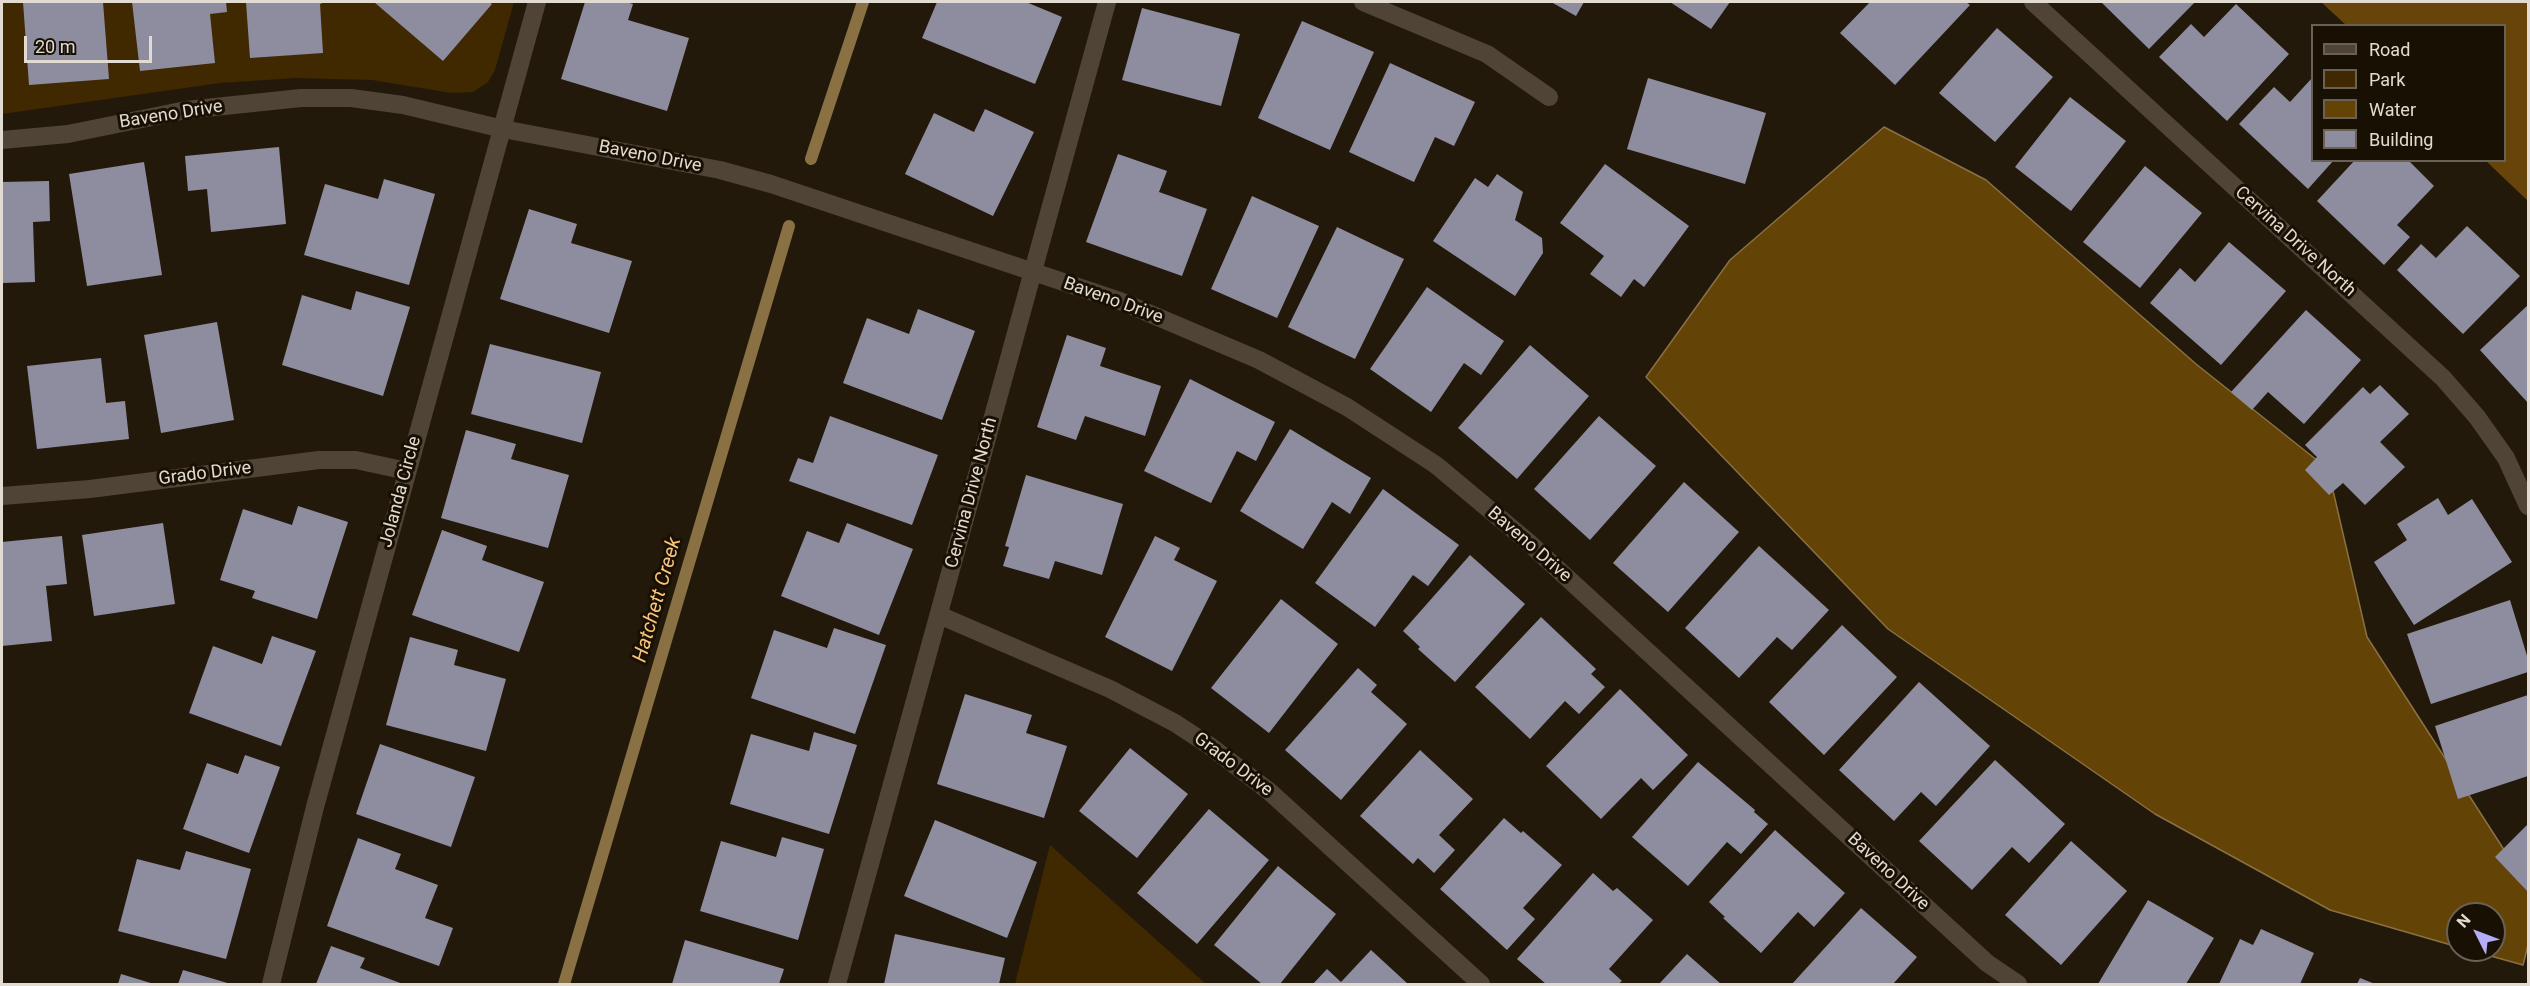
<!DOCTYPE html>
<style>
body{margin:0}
#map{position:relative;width:2530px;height:986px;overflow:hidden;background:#23190b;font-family:Roboto,sans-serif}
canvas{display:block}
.frame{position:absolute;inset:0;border:3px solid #e2dbd2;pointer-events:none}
.legend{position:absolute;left:2311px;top:24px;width:195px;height:138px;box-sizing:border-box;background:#191004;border:2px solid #696156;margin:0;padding:8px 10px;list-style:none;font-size:18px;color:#e2dbd2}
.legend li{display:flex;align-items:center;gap:12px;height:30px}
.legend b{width:30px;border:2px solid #696156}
.north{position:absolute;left:2446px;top:902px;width:60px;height:60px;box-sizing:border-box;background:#191004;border:2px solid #696156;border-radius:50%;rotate:312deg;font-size:16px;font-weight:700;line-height:24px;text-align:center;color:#e2dbd2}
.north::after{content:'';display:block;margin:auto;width:21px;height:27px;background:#b3adf9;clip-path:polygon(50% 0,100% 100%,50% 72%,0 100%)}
.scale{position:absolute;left:24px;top:36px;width:128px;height:27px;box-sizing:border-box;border:3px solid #e2dbd2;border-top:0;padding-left:8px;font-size:18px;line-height:21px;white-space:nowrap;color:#e2dbd2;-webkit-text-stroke:4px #191004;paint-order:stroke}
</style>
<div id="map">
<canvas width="2530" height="986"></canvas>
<div class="frame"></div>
<ul class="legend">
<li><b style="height:8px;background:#4f4435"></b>Road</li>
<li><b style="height:16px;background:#402800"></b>Park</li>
<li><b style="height:16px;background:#644307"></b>Water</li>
<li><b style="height:16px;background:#8e8da0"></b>Building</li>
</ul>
<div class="north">N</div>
<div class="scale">20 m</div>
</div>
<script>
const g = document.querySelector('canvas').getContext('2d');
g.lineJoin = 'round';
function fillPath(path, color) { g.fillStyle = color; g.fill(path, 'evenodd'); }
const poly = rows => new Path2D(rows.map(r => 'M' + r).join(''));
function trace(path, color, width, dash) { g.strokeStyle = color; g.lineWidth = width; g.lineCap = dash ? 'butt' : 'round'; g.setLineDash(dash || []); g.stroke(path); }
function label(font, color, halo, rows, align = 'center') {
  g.font = font + ' Roboto,sans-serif'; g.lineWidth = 6; g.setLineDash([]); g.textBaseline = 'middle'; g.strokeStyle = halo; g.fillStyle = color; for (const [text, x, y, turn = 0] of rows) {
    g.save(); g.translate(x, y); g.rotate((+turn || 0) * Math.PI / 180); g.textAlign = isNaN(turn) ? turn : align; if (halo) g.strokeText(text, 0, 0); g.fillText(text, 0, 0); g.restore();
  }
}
const green = poly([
 [2,2,514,2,495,70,488,82,473,92,451,93,372,80,296,78,220,83,2,114],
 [1050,845,1206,984,1015,984]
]);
const forest = poly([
 [2321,2,2528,2,2528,201,2486,161,2504,160,2504,26,2346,25]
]);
const water = poly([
 [1884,127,1986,180,2196,364,2328,469,2367,637,2528,887,2528,945,2523,965,2469,950,2494,950,2494,914,2458,914,2458,947,2330,910,2155,814,1888,629,1646,377,1730,260,1884,127]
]);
const stream = poly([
 [811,159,863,2],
 [564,984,789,226]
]);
const building = poly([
 [23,2,103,2,109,79,29,85],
 [132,2,226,2,227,12,210,14,215,63,140,71],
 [246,2,325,2,320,4,323,53,250,58],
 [374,2,489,2,492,4,443,61],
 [585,2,626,2,633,4,628,20,689,38,667,111,561,79],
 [937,2,1026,2,1062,17,1035,84,922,38],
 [1551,2,1584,2,1576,16],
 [1670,2,1730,2,1711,29],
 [1870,2,1966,2,1970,5,1895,85,1840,33],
 [2101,2,2195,2,2149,49],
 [2236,4,2289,54,2227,121,2159,57,2191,24,2204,37],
 [1142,8,1240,34,1221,106,1122,80],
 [1302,21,1374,52,1330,150,1258,118],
 [1997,28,2053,77,1995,142,1939,93],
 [1390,63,1475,102,1454,146,1435,137,1414,182,1349,152],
 [1648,78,1766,113,1745,184,1627,149],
 [2312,78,2312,160,2334,160,2308,189,2239,124,2274,87,2290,102],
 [2070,97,2126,141,2071,211,2015,167],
 [985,109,1034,132,993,216,905,174,934,113,974,132],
 [279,147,286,224,211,232,207,189,188,191,185,156],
 [1118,154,1167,171,1159,192,1207,209,1182,276,1086,242],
 [2355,160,2408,160,2434,186,2397,225,2410,237,2384,265,2317,201],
 [144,162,162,275,87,286,69,174],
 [1605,164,1689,226,1644,287,1634,279,1621,297,1590,274,1604,256,1560,223],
 [2145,166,2202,213,2140,288,2083,242],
 [1497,174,1523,192,1515,220,1542,238,1543,253,1515,296,1433,241,1475,178,1488,187],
 [384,179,435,194,409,285,304,255,325,184,378,199],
 [49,181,50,221,33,222,35,282,2,283,2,182],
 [1252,196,1319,226,1277,318,1211,289],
 [529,209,577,224,571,243,632,261,609,333,500,299],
 [2467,226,2520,276,2463,334,2397,270,2421,244,2436,258],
 [1337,227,1404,259,1355,359,1288,327],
 [2229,242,2286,291,2221,365,2150,303,2180,268,2195,282],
 [1427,287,1504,341,1481,375,1464,363,1431,412,1370,369],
 [356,291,410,307,383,396,282,365,302,295,351,310],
 [2528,305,2528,403,2480,350],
 [918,309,975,331,942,420,843,383,867,318,909,334],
 [2306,310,2361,360,2304,424,2268,392,2252,410,2231,392],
 [217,322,234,420,161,433,144,335],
 [1067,335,1106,348,1100,366,1161,386,1145,436,1085,416,1076,440,1037,427],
 [490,344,601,372,582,443,471,414],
 [1530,345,1589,396,1517,479,1458,428],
 [101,358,106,403,125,401,129,439,37,449,27,366],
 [1190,379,1275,422,1256,461,1237,451,1211,503,1144,471],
 [2380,385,2409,414,2380,442,2405,467,2365,505,2343,483,2329,495,2305,470,2317,457,2305,445,2363,387,2370,394],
 [830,416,938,455,912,525,789,481,798,458,813,463],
 [1599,416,1656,466,1590,540,1534,489],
 [1290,429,1371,478,1350,514,1332,502,1303,549,1240,511],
 [466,430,516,444,511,459,569,475,548,548,441,518],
 [1026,475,1123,504,1102,575,1055,561,1049,579,1003,566,1009,547,1005,546],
 [1684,482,1739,532,1668,612,1613,563],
 [1383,489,1459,545,1428,586,1413,575,1375,627,1315,583],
 [2438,498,2448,515,2472,499,2512,562,2414,625,2374,562,2407,540,2397,524],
 [298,506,348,522,317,619,252,598,255,591,220,580,243,509,292,525],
 [163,523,175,604,94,616,82,535],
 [847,523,913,549,879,635,781,596,807,531,839,543],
 [442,530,487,546,482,560,544,582,519,652,412,615],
 [62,536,67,584,46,586,52,641,2,646,2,542],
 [1155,536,1180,548,1174,560,1217,581,1172,671,1105,637],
 [1759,546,1829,610,1792,650,1777,637,1739,678,1685,628],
 [1470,555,1525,604,1455,682,1418,649,1420,647,1403,631],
 [1281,599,1338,644,1269,733,1211,688],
 [2510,600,2528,659,2528,672,2431,704,2407,634],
 [1541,617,1596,669,1591,674,1605,687,1579,714,1565,701,1530,739,1475,687],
 [1842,625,1897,677,1824,755,1769,702],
 [834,628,886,645,855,734,751,698,774,630,827,648],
 [272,636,316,651,281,746,189,713,213,646,262,664],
 [410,637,458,650,454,665,506,679,486,751,386,725],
 [1358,668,1377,685,1371,692,1407,724,1341,800,1285,750],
 [1919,682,1990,746,1936,806,1921,792,1894,821,1839,770],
 [1620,689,1688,755,1653,790,1641,778,1601,819,1546,766],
 [965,694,1032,715,1026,733,1067,746,1044,818,937,784],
 [2528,695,2528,776,2458,799,2435,726],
 [814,732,857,745,829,834,730,804,751,734,809,751],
 [380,744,475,777,451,847,356,814],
 [1130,748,1188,794,1137,858,1079,811],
 [1420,750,1473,799,1439,835,1455,850,1434,873,1418,858,1413,864,1360,816],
 [245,755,280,767,249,853,183,829,207,763,238,774],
 [1995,760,2065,824,2029,863,2012,847,1972,890,1919,841],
 [1698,762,1755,810,1754,812,1768,824,1741,854,1727,842,1688,886,1632,837],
 [1209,809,1269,860,1197,944,1137,893],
 [1504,818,1521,833,1523,831,1562,865,1523,908,1535,919,1507,950,1440,889],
 [935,820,1037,862,1007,938,904,896],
 [2528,824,2528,892,2495,857],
 [1775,830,1845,893,1814,927,1798,912,1761,953,1723,918,1725,917,1709,902],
 [782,837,824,849,798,940,700,911,721,841,776,857],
 [358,838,401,854,395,869,438,885,425,918,453,928,439,966,327,926],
 [2071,841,2127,891,2061,965,2005,915],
 [186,851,251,869,226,959,118,931,137,859,180,870],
 [1278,866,1336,914,1280,984,1262,984,1214,945],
 [1593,873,1613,891,1617,888,1653,920,1609,969,1622,981,1618,984,1546,984,1517,959],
 [2148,900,2214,938,2186,984,2098,984],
 [1861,908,1917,957,1893,984,1792,984],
 [2261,929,2314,953,2300,984,2219,984,2240,939,2253,945],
 [895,934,1005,958,999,984,884,984],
 [685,940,784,969,779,984,672,984],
 [331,946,365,958,360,968,403,984,316,984],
 [1371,950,1408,984,1313,984,1327,969,1341,982],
 [1687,954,1721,984,1659,984],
 [183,970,231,984,178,984],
 [121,974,154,984,118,984],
 [2360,978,2375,984,2357,984]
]);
const minor = poly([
 [1363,2,1487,54,1549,97],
 [2033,2,2443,378,2477,417,2506,458,2528,506],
 [2,140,68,134,186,110,301,98,351,98,403,105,503,129,720,170,771,184,1120,301,1259,360,1347,407,1436,465,1527,541,1987,963,2018,984],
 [2,496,90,489,319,460,356,460,407,471],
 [939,615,1110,689,1175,723,1210,746,1270,792,1481,984],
 [271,984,315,807,537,2],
 [837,984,1107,2]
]);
const streetNames = [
 ["Baveno Drive",171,115,-9],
 ["Baveno Drive",650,157,11],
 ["Cervina Drive North",2295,242,42],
 ["Baveno Drive",1113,301,20],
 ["Grado Drive",205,474,-7],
 ["Jolanda Circle",401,492,-75],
 ["Cervina Drive North",972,493,-75],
 ["Baveno Drive",1529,545,41],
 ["Grado Drive",1233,765,37],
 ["Baveno Drive",1888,872,43]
];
const waterNames = [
 ["Hatchett Creek",658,600,-74]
];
fillPath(green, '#402800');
fillPath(forest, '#66440a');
fillPath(water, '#644307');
trace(water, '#8a7144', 1.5);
trace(stream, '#8a7144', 12);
fillPath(building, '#8e8da0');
trace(minor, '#4f4435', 18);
label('18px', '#e2dbd2', '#191004', streetNames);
label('italic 20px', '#fac579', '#191004', waterNames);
</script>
